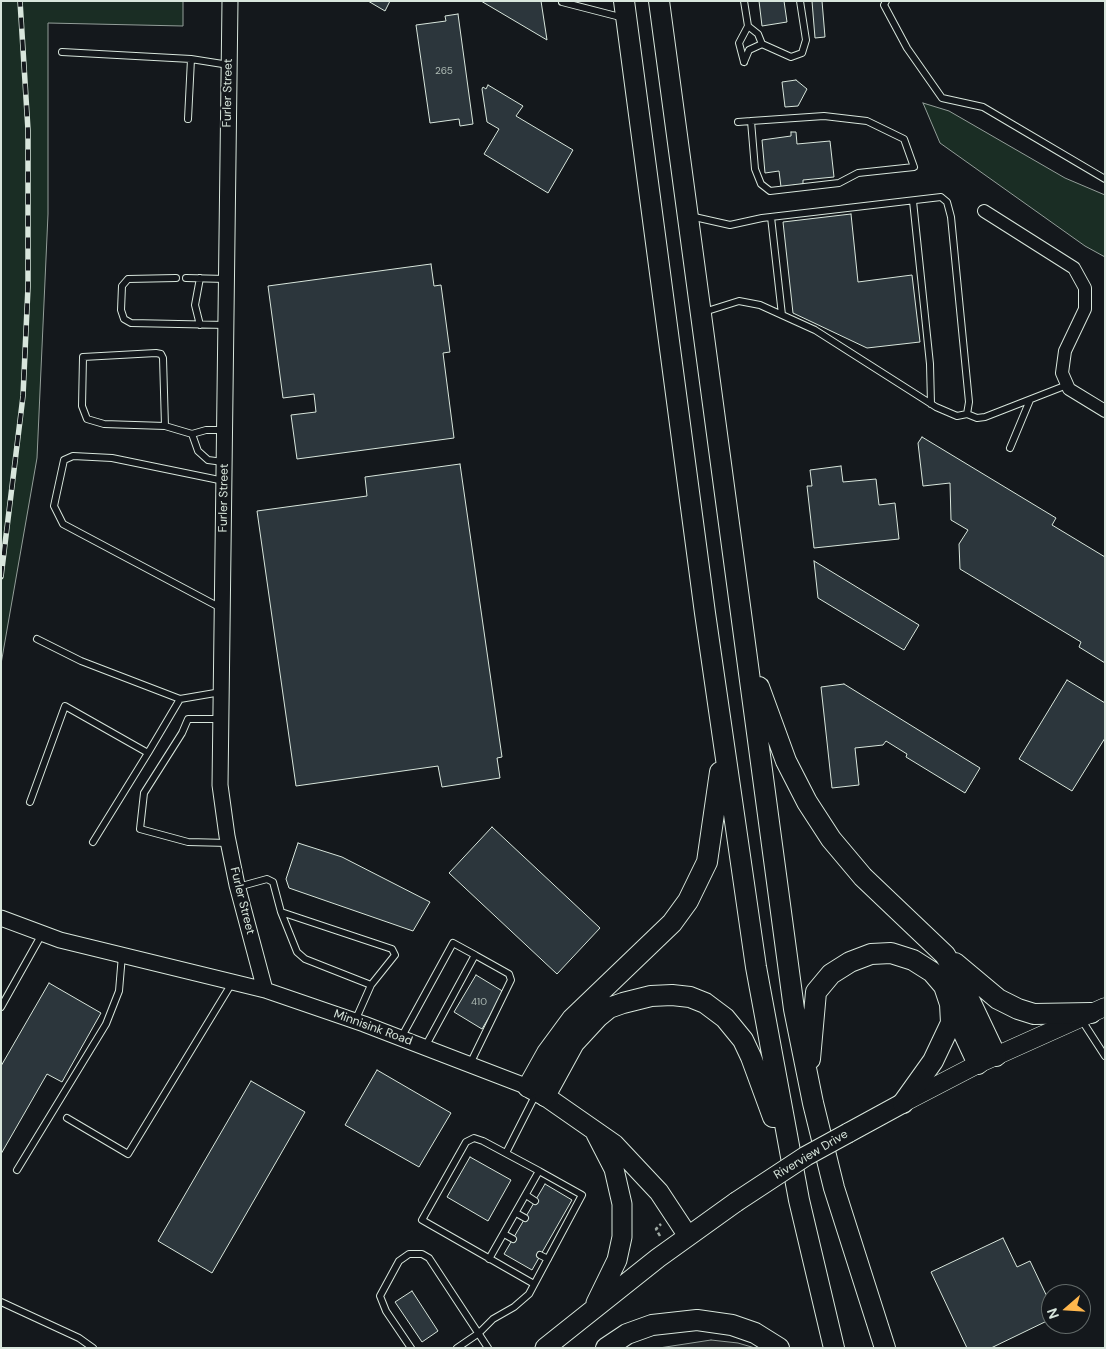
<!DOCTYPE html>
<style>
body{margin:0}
#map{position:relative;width:1106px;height:1349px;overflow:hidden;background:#14181c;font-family:"DM Sans",sans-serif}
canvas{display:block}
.frame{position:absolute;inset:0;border:2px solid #d8e6dc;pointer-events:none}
.north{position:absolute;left:1041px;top:1284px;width:50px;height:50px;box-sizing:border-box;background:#14181c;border:1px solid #626a69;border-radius:50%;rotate:251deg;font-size:14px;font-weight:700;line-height:20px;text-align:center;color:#d8e6dc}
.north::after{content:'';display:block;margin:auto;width:18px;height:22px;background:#ffb74d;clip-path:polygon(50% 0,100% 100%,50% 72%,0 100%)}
</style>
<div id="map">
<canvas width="1106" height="1349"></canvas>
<div class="frame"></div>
<div class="north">N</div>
</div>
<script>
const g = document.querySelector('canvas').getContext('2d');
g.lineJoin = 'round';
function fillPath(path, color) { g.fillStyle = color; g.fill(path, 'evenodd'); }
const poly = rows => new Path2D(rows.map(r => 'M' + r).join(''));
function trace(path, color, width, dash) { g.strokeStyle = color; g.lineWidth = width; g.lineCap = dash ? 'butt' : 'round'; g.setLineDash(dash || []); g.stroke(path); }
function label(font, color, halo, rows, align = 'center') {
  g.font = font + ' "DM Sans",sans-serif'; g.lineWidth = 4; g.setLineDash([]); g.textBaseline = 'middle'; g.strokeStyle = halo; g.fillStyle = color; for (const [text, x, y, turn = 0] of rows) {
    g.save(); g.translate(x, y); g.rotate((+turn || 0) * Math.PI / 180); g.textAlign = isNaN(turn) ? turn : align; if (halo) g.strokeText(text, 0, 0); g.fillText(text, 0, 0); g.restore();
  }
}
const green = poly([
 [1,1,183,1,183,26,48,23,48,214,37,458,1,664,1,1],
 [923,103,949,111,1065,178,1105,195,1105,257,1085,246,940,143,923,103]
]);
const parking = poly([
 [711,1340,738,1343,755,1348,659,1348,711,1340]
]);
const building = poly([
 [368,1,390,1,385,11,368,1],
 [481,1,541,1,547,40,481,1],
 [759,1,784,1,787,22,762,26,759,1],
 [812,1,822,1,825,37,815,38,812,1],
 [458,14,473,124,460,126,459,119,430,123,416,25,446,21,445,16,458,14],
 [796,80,807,89,798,106,785,107,782,82,796,80],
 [488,85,523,106,516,116,573,150,548,193,484,154,499,129,487,122,482,89,483,87,486,89,488,85],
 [791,132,796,132,797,144,830,141,834,177,803,180,803,184,781,187,779,171,765,173,762,140,791,136,791,132],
 [851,214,858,282,912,275,920,342,867,348,793,313,783,222,851,214],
 [431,264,434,286,441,285,450,352,443,353,454,438,297,459,291,415,316,412,314,394,283,398,268,286,431,264],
 [922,437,1056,518,1052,525,1105,557,1105,663,1079,647,1081,642,960,569,959,544,968,530,951,520,950,483,923,486,918,443,922,437],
 [460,464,502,757,497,758,500,778,442,787,438,766,296,786,257,511,367,496,365,477,460,464],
 [841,466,843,482,876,479,879,505,895,503,899,539,814,548,807,486,812,486,810,470,841,466],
 [814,561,919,625,904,650,818,598,814,561],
 [1067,680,1105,703,1105,738,1072,791,1019,759,1067,680],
 [844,684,980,768,965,793,906,757,907,754,886,741,883,745,855,748,859,785,832,788,821,687,844,684],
 [492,827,600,928,557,974,449,873,492,827],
 [298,843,342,857,430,902,413,931,289,888,286,879,298,843],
 [476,975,504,992,482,1029,454,1012,476,975],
 [49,983,101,1013,62,1082,47,1074,1,1154,1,1066,49,983],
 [377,1070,451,1113,419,1167,345,1125,377,1070],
 [251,1081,305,1112,212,1273,158,1241,251,1081],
 [470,1157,511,1180,488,1221,447,1197,470,1157],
 [545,1184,572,1200,532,1270,504,1254,545,1184],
 [1003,1238,1017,1267,1030,1261,1051,1305,1051,1319,991,1348,967,1348,931,1272,1003,1238],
 [412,1291,438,1331,422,1342,395,1302,412,1291]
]);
const path = poly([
 [660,1236,656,1229,661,1224]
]);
const service = poly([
 [744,1,748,26,739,43,744,62],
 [886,1,884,5,907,48,942,98,983,107,1105,179],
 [562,2,624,18],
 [748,26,758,34,762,44],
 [62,52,191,59],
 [744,62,749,50,762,44,791,57,802,53,806,40,800,1],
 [188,119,191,59,229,65],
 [738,122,751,121,824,116,867,121,904,139,914,167,858,173,839,183,770,191,761,184,755,169,751,121],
 [913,201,930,364,931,404],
 [690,216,730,225,762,218,941,197,947,202,951,217,969,402,967,414,957,416,936,407,815,330,760,305,739,301,704,312],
 [771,217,782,315],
 [176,278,128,279,122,286,121,310,124,319,131,323,226,325],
 [186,278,226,279],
 [200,278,195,305,200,325],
 [967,414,977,418,985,417,1067,385],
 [165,426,163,358,161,354,156,353,83,357,82,406,87,419,104,424,165,426,192,434],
 [1010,448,1030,400],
 [223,462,208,460,198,451,192,434,206,430,224,430],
 [221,608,63,524,54,506,64,460,73,456,112,458,224,481],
 [37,639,81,661,180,699,221,692],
 [221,719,188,719,182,733,144,793,140,829,188,842,228,843],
 [30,802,65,706,148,753,180,699],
 [93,842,148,753],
 [238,887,267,879,273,882,281,912,392,949,395,955,371,985,355,1021],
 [281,912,297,952,305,959,371,985],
 [1,1007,42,934],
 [1081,1019,1105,1056],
 [401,1038,453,943,475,955],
 [425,1047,475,955,509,974,511,980,470,1064],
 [67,1118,128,1154,232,983],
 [506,1153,536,1094],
 [17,1170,106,1024,119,991,122,955],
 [526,1195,535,1201],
 [516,1213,525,1218],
 [504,1234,513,1239],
 [540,1255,548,1259],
 [534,1284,422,1220,466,1142,474,1138,483,1141,539,1171],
 [1,1302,79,1338,93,1348],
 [411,1348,386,1311,380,1296,399,1261,409,1254,422,1254,429,1258,488,1348],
 [457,1348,479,1333,493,1319,514,1307,529,1294,582,1195,539,1171,489,1259]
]);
const minor = poly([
 [984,211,1074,268,1085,288,1085,309,1065,351,1062,373,1069,389,1105,411]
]);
const tertiary = poly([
 [230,1,220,785,227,836,237,885,265,990],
 [1,918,60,940,265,990,364,1024,528,1087]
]);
const secondary = poly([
 [903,1103,978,1064,1105,1007]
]);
const primary = poly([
 [531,1089,545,1096,614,1144,659,1192,688,1236],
 [848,1133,903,1103],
 [596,1134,614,1169,622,1204,622,1237,617,1260,596,1303],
 [545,1348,658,1258,736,1202]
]);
const trunk = poly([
 [624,1,705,613,756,967,799,1200,834,1348],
 [659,1,794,1009,813,1103,834,1188,885,1348],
 [759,687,786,761,807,802,831,839,863,877,945,955,960,980,996,1056],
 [955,963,998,999,1018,1009,1034,1014,1091,1013],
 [952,1008,978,1064],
 [810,1059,816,992,831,974,850,962,871,954,891,953,913,960,932,972,944,986,950,1004,951,1023,933,1061,903,1103],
 [528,1087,547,1053,572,1019,672,923,688,901,707,862,720,772],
 [545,1096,574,1043,598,1017,609,1008,623,1003,651,996,672,995,690,997,705,1003,725,1018,743,1040,751,1057,773,1117],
 [606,1348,627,1334,652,1325,697,1320,732,1325,755,1333,779,1348]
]);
const rail = poly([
 [1,577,23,396,28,287,28,130,20,1]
]);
const primaryBridge = poly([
 [736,1202,806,1156,848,1133]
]);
const numberNames = [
 ["265",444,71],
 ["410",479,1002]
];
const streetNames = [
 ["Furler Street",228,93,-89],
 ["Furler Street",224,498,-89],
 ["Furler Street",242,901,76],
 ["Minnisink Road",373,1028,20],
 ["Riverview Drive",811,1155,-31]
];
fillPath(green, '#1a2d24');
trace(green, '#939e99', 1);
fillPath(parking, '#24282b');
trace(parking, '#939e99', 1);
fillPath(building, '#2c363c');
trace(building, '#d8e6dc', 1);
trace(service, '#d8e6dc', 8);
trace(minor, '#d8e6dc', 14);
trace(tertiary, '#d8e6dc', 17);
trace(secondary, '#d8e6dc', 19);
trace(primary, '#d8e6dc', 21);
trace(trunk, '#d8e6dc', 22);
trace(path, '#9da8a2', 2.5, [4, 2.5]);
trace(service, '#14181c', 6);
trace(minor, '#14181c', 12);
trace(tertiary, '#14181c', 15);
trace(secondary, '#14181c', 18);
trace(primary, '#14181c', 19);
trace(trunk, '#14181c', 20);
trace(rail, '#d8e6dc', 5.5);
trace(rail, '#14181c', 4, [11]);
trace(primaryBridge, '#d8e6dc', 21, []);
trace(primaryBridge, '#14181c', 19);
label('10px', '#adbab4', null, numberNames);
label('12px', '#d8e6dc', '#14181c', streetNames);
</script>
